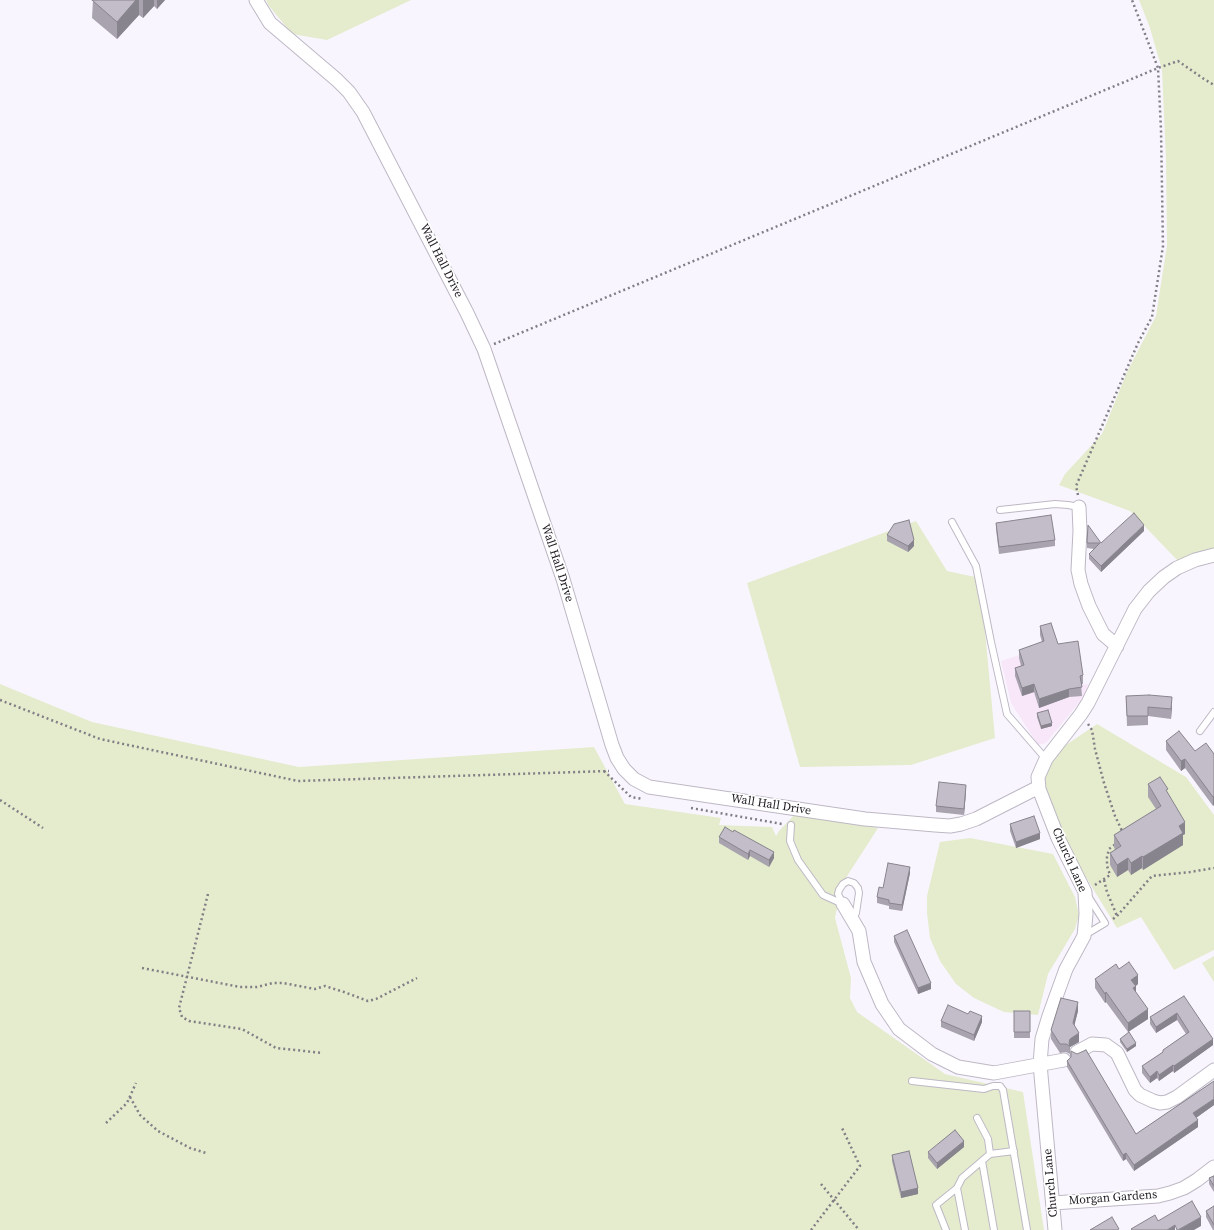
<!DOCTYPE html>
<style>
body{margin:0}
canvas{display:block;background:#f9f5fe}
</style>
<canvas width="1214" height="1230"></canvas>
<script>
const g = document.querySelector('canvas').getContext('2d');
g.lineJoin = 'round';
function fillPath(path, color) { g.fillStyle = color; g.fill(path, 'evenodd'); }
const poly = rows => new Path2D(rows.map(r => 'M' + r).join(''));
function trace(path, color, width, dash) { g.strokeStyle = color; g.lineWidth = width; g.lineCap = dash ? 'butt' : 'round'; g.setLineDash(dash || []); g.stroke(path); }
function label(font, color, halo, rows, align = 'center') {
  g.font = font + ' "Source Serif 4",serif'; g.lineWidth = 3.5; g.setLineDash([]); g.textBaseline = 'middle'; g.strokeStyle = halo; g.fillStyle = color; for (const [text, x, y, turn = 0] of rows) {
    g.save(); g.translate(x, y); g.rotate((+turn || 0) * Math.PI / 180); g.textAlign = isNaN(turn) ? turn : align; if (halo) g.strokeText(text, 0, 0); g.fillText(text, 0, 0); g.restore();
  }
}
const commercial = poly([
 [1053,644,1066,686,1088,684,1085,695,1046,743,1038,745,1011,703,1001,661]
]);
const green = poly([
 [266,0,411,0,327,40,292,34,269,6],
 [1139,0,1214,0,1214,550,1179,562,1130,511,1059,485,1065,474,1102,434,1127,372,1156,316,1167,245,1166,159,1162,70,1150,28],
 [916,521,947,571,980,578,995,738,911,765,800,767,747,583],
 [0,684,92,722,299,767,594,747,625,804,721,818,719,825,772,827,776,836,779,831,797,812,878,828,842,884,835,918,851,978,850,998,857,1012,945,1074,1023,1092,1044,1230,0,1230],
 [1097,724,1186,777,1214,815,1214,950,1174,970,1141,917,1117,928,1062,838,1042,787,1045,772,1060,749],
 [970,838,1053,854,1075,897,1079,915,1075,929,1048,974,1038,1015,1004,1012,974,998,956,984,940,961,930,938,927,913,927,896,940,842],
 [1214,956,1214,982,1202,963]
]);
const path = poly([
 [494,344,1158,68,1178,61,1204,79,1214,85],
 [1078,495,1076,486,1138,343,1152,317,1163,246,1161,130,1158,68,1132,0],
 [0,700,100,739,298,781,609,771],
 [1088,724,1092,730,1095,749,1104,783,1115,816,1123,833],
 [604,771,631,797,643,799],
 [0,800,43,828],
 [691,808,782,824],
 [1104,880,1107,892,1117,916],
 [1095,885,1110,875,1107,866,1107,857,1109,849,1117,843],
 [208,894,179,1008,182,1017,189,1021,242,1029,276,1048,323,1053],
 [1113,919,1117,916,1152,876,1190,872,1214,868],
 [142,968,240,987,257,987,273,983,283,983,315,989,325,986,344,992,368,1001,376,999,417,978],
 [130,1097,140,1115,158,1131,190,1148,206,1153],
 [106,1123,127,1103,136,1083],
 [821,1184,859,1230],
 [811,1230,860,1166,842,1128]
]);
const service = poly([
 [1000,510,1055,504,1068,505,1079,507],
 [952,522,976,566,991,642,1007,714,1046,759],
 [1200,731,1214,712],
 [791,825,790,841,798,860,823,895,843,904],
 [843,904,838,894,839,890,843,884,848,881,854,883,858,888,859,893,856,913,853,919],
 [1085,935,1105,923,1088,896],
 [912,1081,984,1089,993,1086,1000,1086,1003,1090,1027,1230],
 [977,1118,988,1139,990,1154,1014,1151],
 [982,1161,994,1230],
 [946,1230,936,1205,957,1188],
 [965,1230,957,1188,962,1178,990,1154]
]);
const minor = poly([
 [256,0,270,23,337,80,349,92,363,112,467,313,484,349,563,579,612,745,617,758,624,769,634,779,649,787,865,819,935,825,950,826,961,824,976,819,1033,790,1039,789],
 [1079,507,1080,531,1078,570,1081,584,1089,606,1103,634,1117,646],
 [843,904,859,931,864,962,882,1004,899,1029,932,1054,958,1067,994,1073,1064,1060],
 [1077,1052,1092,1044,1106,1045,1117,1053,1135,1090,1140,1095,1153,1101,1160,1103,1167,1102,1177,1097,1214,1070],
 [1053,1203,1158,1196,1170,1193,1184,1188,1197,1180,1214,1167],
 [1055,1230,1040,1064,1042,1039,1049,1016,1066,969,1084,936,1086,914,1085,892,1058,838,1039,789,1038,777,1046,759,1081,714,1088,703,1135,609,1149,591,1164,577,1177,568,1195,560,1214,555]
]);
const wall = poly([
 [93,0,165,0,157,9,154,6,143,18,139,15,117,39,92,18],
 [996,523,1055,540,1055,546,999,554,996,529],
 [1144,531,1101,572,1089,559,1089,554,1094,549,1087,548,1087,543,1101,543],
 [887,535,914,546,908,552,887,541],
 [1040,626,1058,644,1083,675,1083,684,1081,684,1082,696,1069,697,1039,708,1034,692,1022,696,1015,676,1015,668,1021,666,1019,658,1019,650,1042,642,1040,635],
 [1126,696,1172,706,1171,719,1148,716,1148,725,1127,726],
 [1037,713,1052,726,1041,729,1037,717],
 [1166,741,1195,751,1214,754,1213,806,1185,768,1181,771,1166,750],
 [1148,784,1168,793,1185,834,1183,835,1183,845,1143,870,1142,868,1131,875,1128,870,1117,877,1110,865,1110,853,1115,850,1114,847,1114,835,1156,809,1148,797],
 [966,791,964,815,936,812,936,806],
 [1010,824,1040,839,1016,848,1010,831],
 [719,837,774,858,769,867,750,856,748,860,719,843],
 [910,873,902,911,889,909,889,906,877,903,877,897,883,888],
 [894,936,931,989,918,994,894,942],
 [1119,969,1138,984,1136,986,1136,993,1148,1019,1128,1032,1106,1002,1105,1003,1095,988,1095,979],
 [1184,996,1213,1045,1174,1073,1173,1071,1159,1081,1157,1078,1150,1083,1142,1073,1142,1066,1163,1052,1163,1050,1186,1034,1177,1020,1156,1033,1150,1024,1150,1017],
 [1014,1011,1030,1011,1030,1038,1014,1038],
 [1078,1011,1074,1025,1079,1042,1070,1047,1070,1054,1066,1052,1060,1053,1051,1039,1051,1030],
 [941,1021,982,1022,974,1041,941,1027],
 [1120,1039,1136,1046,1127,1052,1120,1042],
 [1067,1061,1136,1134,1214,1081,1214,1105,1196,1118,1198,1127,1134,1171,1126,1159,1123,1161,1067,1067],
 [964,1147,937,1169,928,1158,928,1152],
 [892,1155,918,1194,901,1198,892,1161],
 [1214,1176,1214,1192,1209,1184,1209,1178],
 [1214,1206,1214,1230,1213,1230,1206,1217,1206,1211]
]);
const shadedWall = poly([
 [136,0,139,0,139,15,117,39,117,22],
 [143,0,154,0,154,6,143,18],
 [157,0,165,0,157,9],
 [1144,525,1144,531,1101,572,1101,566],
 [914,540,914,546,908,552,908,546],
 [1034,684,1034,692,1022,696,1022,688],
 [1069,689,1069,697,1039,708,1039,699],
 [1172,697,1172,706,1171,719,1171,709],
 [1052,723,1052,726,1041,729,1041,726],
 [1185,759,1185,768,1181,771,1181,761],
 [966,785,966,791,964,815,964,809],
 [1214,796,1214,805,1213,806,1213,797],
 [1185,822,1185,834,1183,835,1183,845,1143,870,1143,857,1179,826],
 [1040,833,1040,839,1016,848,1016,842],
 [750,850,750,856,748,860,748,854],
 [774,852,774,858,769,867,769,860],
 [1142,856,1142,868,1131,875,1131,863],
 [1128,858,1128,870,1117,877,1117,865],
 [910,867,910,873,902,911,902,905],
 [1138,975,1138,984,1131,989,1131,980],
 [931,983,931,989,918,994,918,988],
 [1136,986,1136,995,1133,988],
 [1106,992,1106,1002,1105,1003,1105,994],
 [1078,1002,1078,1011,1073,1031,1073,1023],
 [1148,1009,1148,1019,1128,1032,1128,1023],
 [1177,1013,1177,1020,1156,1033,1156,1027],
 [982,1016,982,1022,974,1041,974,1035],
 [1079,1033,1079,1042,1070,1047,1070,1050,1069,1043,1070,1039],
 [1213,1039,1213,1045,1174,1073,1174,1066],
 [1136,1043,1136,1046,1127,1052,1127,1049],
 [1173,1065,1173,1071,1159,1081,1159,1075],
 [1157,1071,1157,1078,1150,1083,1150,1077],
 [1214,1099,1214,1105,1193,1120,1193,1113],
 [1198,1120,1198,1127,1134,1171,1134,1165],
 [964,1141,964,1147,937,1169,937,1163],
 [1126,1153,1126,1159,1123,1161,1123,1155],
 [918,1188,918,1194,901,1198,901,1192],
 [1201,1217,1201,1226,1194,1230,1178,1230],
 [1175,1225,1175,1230,1167,1230]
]);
const building = poly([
 [92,0,136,0,117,22,92,0],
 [1134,513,1144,525,1101,566,1089,554,1100,543,1087,543,1088,525,1101,543,1134,513],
 [1051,515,1055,540,999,547,996,523,1051,515],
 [909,520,914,540,908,546,887,535,894,524,909,520],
 [1051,623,1058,644,1078,641,1083,675,1080,676,1082,687,1069,689,1039,699,1034,684,1022,688,1015,668,1024,665,1019,650,1044,641,1040,626,1051,623],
 [1149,695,1172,697,1171,709,1148,707,1148,716,1127,716,1126,696,1149,695],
 [1048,710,1052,723,1041,726,1037,713,1048,710],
 [1179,731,1195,751,1206,743,1214,754,1214,796,1213,797,1185,759,1181,761,1166,741,1179,731],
 [1160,777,1168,789,1166,790,1185,822,1179,826,1183,833,1143,857,1142,856,1131,863,1128,858,1117,865,1110,853,1121,846,1114,835,1161,806,1148,784,1160,777],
 [939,782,966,785,964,809,936,806,939,782],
 [1034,816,1040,833,1016,842,1010,824,1034,816],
 [725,827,733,832,734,830,774,852,769,860,750,850,748,854,719,837,725,827],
 [888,863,910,867,902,905,889,903,889,900,877,897,879,887,883,888,888,863],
 [907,930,931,983,918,988,894,936,907,930],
 [1129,962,1138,975,1131,980,1136,986,1133,988,1148,1009,1128,1023,1106,992,1105,994,1095,979,1116,964,1119,969,1129,962],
 [1184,996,1213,1039,1174,1066,1173,1065,1159,1075,1157,1071,1150,1077,1142,1066,1163,1052,1163,1050,1189,1032,1177,1013,1156,1027,1150,1017,1184,996],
 [1061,998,1078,1002,1073,1023,1079,1033,1070,1039,1069,1043,1070,1046,1066,1044,1060,1044,1051,1030,1061,998],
 [948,1005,968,1014,970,1011,982,1016,974,1035,941,1021,948,1005],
 [1014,1011,1030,1011,1030,1032,1014,1032,1014,1011],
 [1129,1032,1136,1043,1127,1049,1120,1039,1129,1032],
 [1086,1050,1136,1134,1214,1081,1214,1099,1193,1113,1198,1120,1134,1165,1126,1153,1123,1155,1067,1061,1071,1057,1071,1051,1077,1054,1086,1050],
 [955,1130,964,1141,937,1163,928,1152,955,1130],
 [909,1151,918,1188,901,1192,892,1155,909,1151],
 [1214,1176,1214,1186,1209,1178,1214,1176],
 [1192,1201,1201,1217,1178,1230,1177,1230,1175,1225,1167,1230,1132,1230,1131,1229,1155,1215,1158,1221,1192,1201],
 [1214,1206,1214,1225,1206,1211,1214,1206],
 [1112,1217,1119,1229,1117,1230,1090,1230,1112,1217]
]);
const streetNames = [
 ["Wall Hall Drive",441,261,63],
 ["Wall Hall Drive",557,563,72],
 ["Wall Hall Drive",771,805,9],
 ["Church Lane",1069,860,66],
 ["Church Lane",1051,1183,-95],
 ["Morgan Gardens",1113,1198,-4]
];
fillPath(commercial, '#f8e7f9');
fillPath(green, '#e4eccd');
trace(service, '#beb8c5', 8);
trace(minor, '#beb8c5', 15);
trace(path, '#827e85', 2.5, [2, 3]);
trace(service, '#fff', 6);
trace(minor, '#fff', 13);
fillPath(wall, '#a8a3ae');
fillPath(shadedWall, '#88848d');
fillPath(building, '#c3bdca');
trace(building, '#88848d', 1);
label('12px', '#1f1c21', '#fff', streetNames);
</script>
